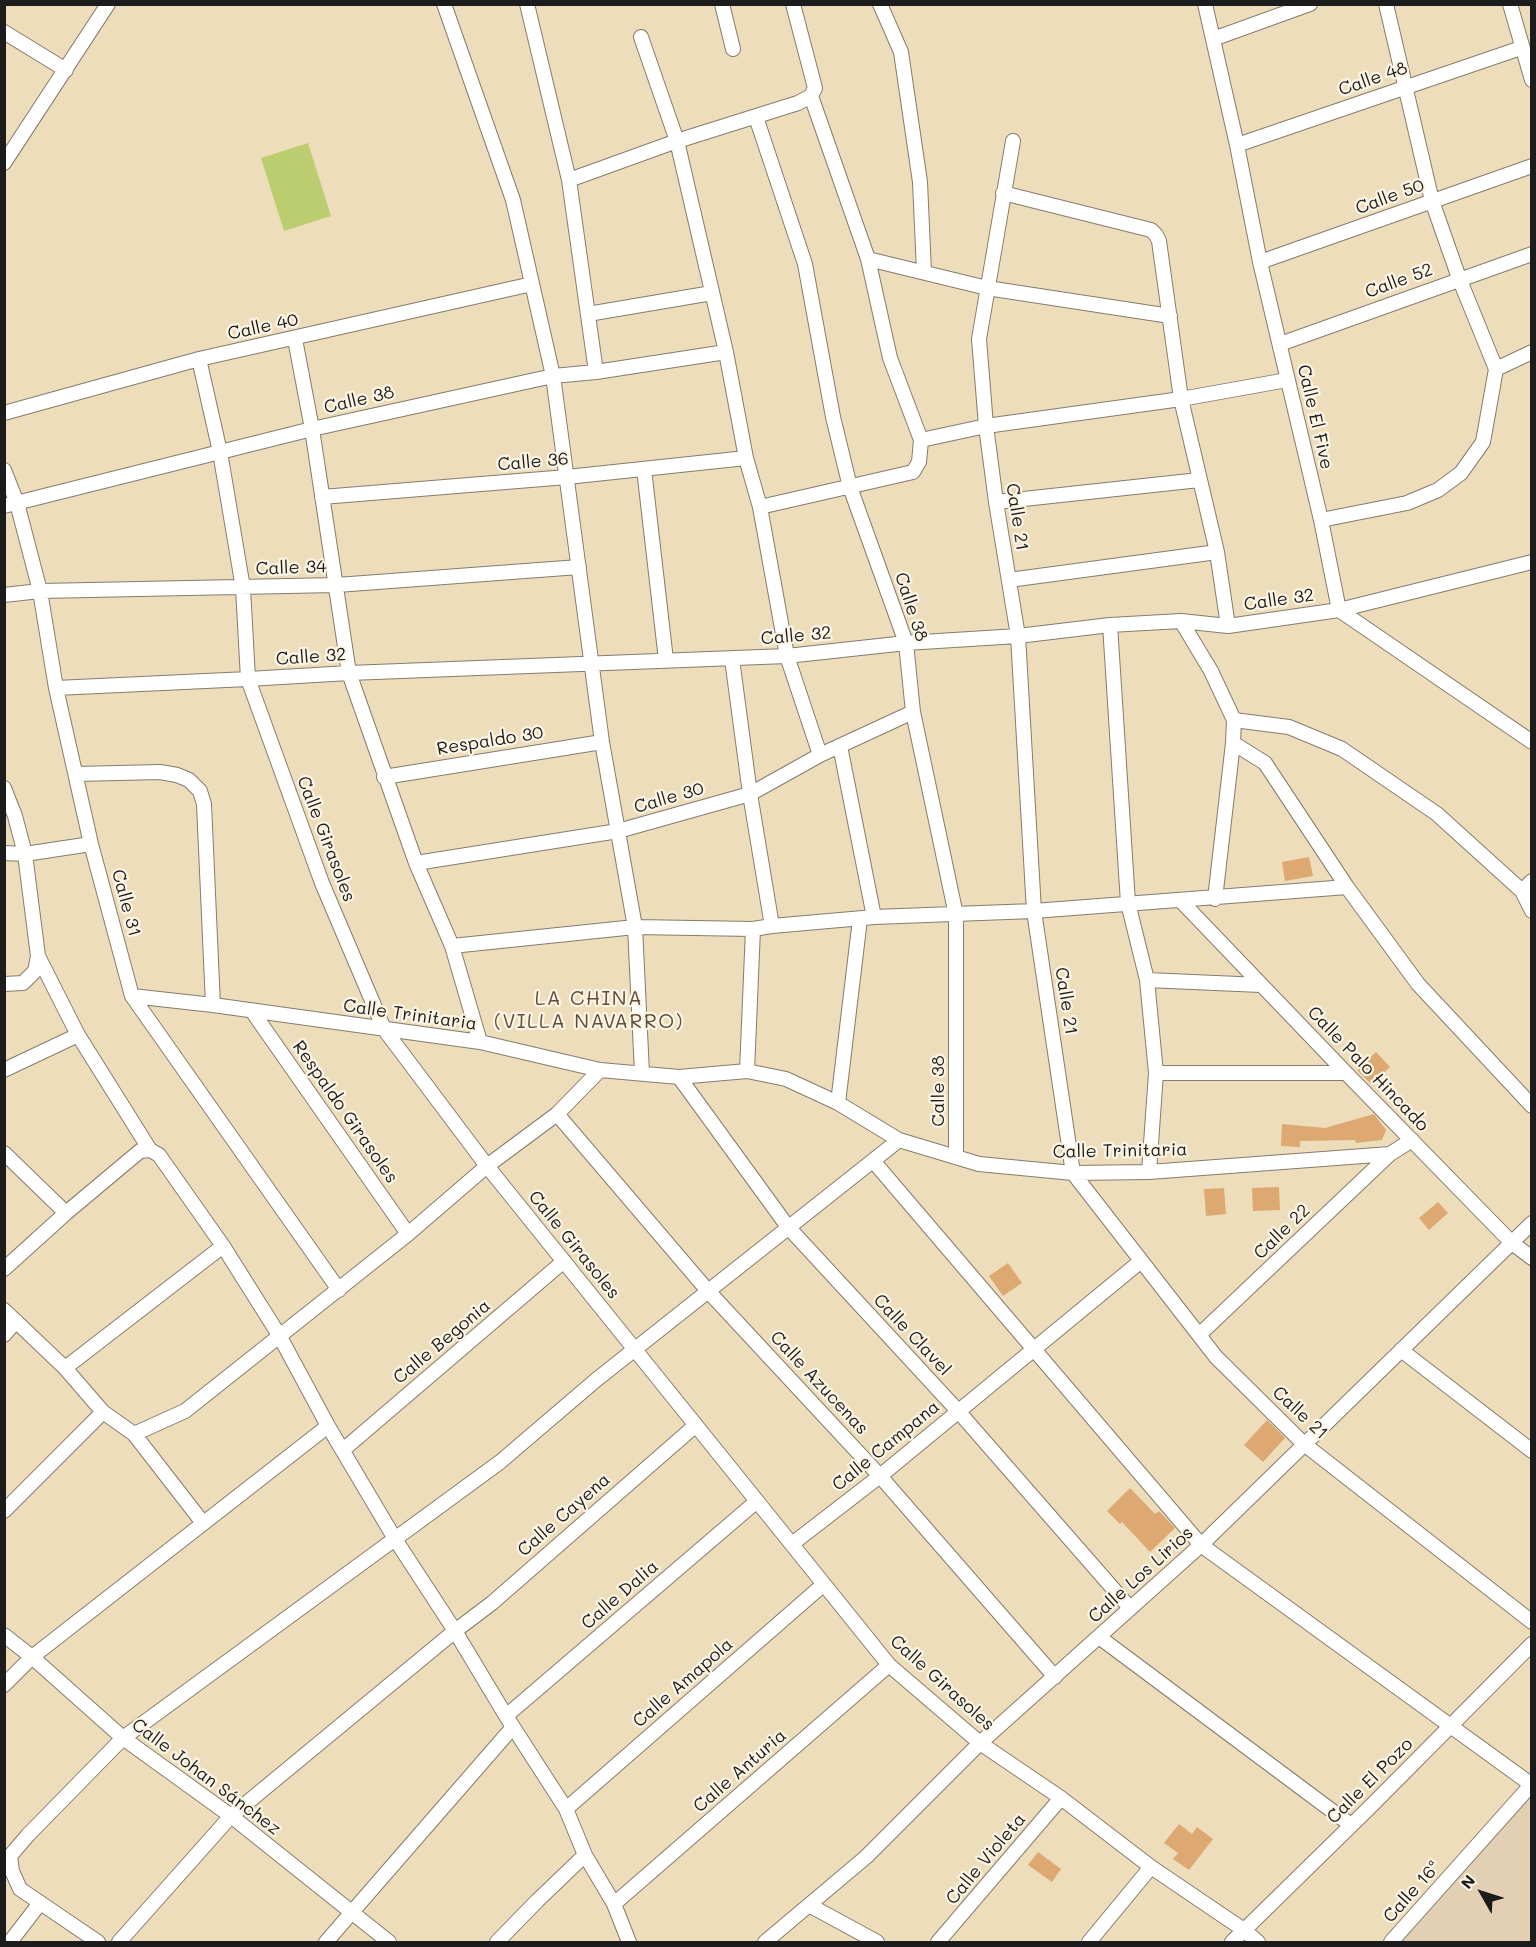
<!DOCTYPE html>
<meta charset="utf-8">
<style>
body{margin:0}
#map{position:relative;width:1536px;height:1947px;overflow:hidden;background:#edb;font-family:Mali,sans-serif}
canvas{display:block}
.frame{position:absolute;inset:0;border:6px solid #1c1c1c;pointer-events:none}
.north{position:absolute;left:1452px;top:1863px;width:60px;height:60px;-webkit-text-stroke:4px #fcf5e5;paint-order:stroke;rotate:309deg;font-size:16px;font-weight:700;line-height:24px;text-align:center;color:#1c1c1c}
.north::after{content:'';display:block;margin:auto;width:21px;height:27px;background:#1c1c1c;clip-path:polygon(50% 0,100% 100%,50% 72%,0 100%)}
</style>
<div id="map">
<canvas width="1536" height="1947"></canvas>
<div class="frame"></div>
<div class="north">N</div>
</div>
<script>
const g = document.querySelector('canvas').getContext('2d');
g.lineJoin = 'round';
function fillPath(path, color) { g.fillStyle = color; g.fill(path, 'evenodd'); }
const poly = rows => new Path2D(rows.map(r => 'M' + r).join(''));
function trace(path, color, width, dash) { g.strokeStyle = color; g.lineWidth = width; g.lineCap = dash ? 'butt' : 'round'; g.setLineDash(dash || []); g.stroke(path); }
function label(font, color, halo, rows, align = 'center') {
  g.font = font + ' Mali,sans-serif'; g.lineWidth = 4.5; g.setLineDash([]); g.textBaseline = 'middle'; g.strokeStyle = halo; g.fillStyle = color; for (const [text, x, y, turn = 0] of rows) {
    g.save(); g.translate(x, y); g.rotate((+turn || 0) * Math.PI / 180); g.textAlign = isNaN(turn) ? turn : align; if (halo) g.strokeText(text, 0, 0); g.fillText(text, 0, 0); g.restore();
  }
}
const built = poly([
 [1528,1798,1531,1800,1531,1942,1399,1942]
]);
const green = poly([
 [308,143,331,216,284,231,261,158]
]);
const building = poly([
 [1309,857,1313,876,1285,881,1282,862],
 [1376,1052,1390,1067,1371,1084,1357,1070],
 [1374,1114,1386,1130,1382,1140,1356,1143,1355,1140,1300,1141,1300,1147,1281,1146,1282,1124,1325,1128],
 [1279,1187,1280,1210,1253,1211,1252,1188],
 [1224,1188,1226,1214,1206,1216,1204,1189],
 [1438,1202,1448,1213,1429,1230,1419,1218],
 [1008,1263,1022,1283,1003,1296,989,1276],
 [1267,1420,1285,1438,1263,1462,1244,1445],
 [1130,1488,1155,1514,1159,1511,1175,1528,1150,1552,1122,1522,1120,1524,1107,1511],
 [1179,1824,1192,1834,1197,1827,1213,1839,1189,1870,1173,1859,1178,1853,1164,1843],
 [1038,1852,1061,1869,1052,1882,1028,1865]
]);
const minor = poly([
 [444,4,513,200,553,376,602,742,635,927,642,1073],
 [527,4,569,180,596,372],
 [722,4,733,49],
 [880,4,901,52,920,182,924,272],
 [1205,4,1237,145,1260,262,1321,520,1339,610,1532,742],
 [1510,4,1532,80],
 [4,32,66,70],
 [641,37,677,141,726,352,746,458,760,507,787,656,820,755],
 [1213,39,1310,4],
 [811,96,868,259,890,358,921,440],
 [756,117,805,264,833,417,850,487,906,643,913,712,956,915,956,1157],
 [1013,141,979,339,986,426,996,502,1018,636,1034,911,1073,1173,1216,1357,1304,1444,1532,1622],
 [1237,145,1521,48],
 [4,163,108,4],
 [569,180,677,141,798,103,811,96,815,88,793,4],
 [1003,193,1151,230,1156,235,1159,241,1181,399,1217,552],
 [868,259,987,288,1170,316],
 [1260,262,1532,166],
 [588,314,712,293],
 [295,339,312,429,349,673,416,863,452,946,480,1042],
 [1280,344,1532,254],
 [199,359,220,452,243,588,248,679,322,883,384,1029,487,1166,889,1665,980,1743,1061,1798,1151,1867,1244,1930,1258,1942],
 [1496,369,1532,352],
 [4,413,199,359,532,284],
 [644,469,666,660],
 [4,470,17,503,40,591,56,688,91,844,132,996,339,1290],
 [322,497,567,477,746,458],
 [996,502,1199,480],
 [4,506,312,429,553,376,596,372,726,352],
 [760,507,913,472,919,462,921,440,986,426,1181,399,1287,380],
 [1321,520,1407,503,1438,490,1461,473,1483,442,1496,369,1459,278,1432,201,1386,4],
 [1009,580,1217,552,1228,626],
 [4,595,40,591,337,585,579,567],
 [1181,621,1211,671,1234,720,1289,727,1342,749,1437,814,1522,891,1532,881],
 [1110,625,1128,903,1147,980,1156,1073,1149,1172],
 [732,659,750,794,772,926],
 [56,688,248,679,349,673,787,656,906,643,1018,636,1110,625,1181,621,1228,626,1339,610,1532,562],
 [1233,743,1265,763,1347,887,1418,984,1532,1106],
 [840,746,874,917],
 [76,774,160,772,177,775,189,780,200,791,204,804,213,1005],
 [384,777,602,742],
 [4,788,15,816,25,854,38,956,35,971,23,983,4,984],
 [4,853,25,854,91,844],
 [416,863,618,831,750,794,820,755,913,712],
 [1522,891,1532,911],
 [1215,899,1233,743,1234,720],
 [1181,901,1346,1073,1512,1243,1532,1258],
 [452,946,635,927,753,929,772,926,874,917,1034,911,1347,887],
 [38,956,78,1035,150,1150],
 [1147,980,1261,985],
 [132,996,213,1005,480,1042,600,1070,679,1077,747,1071,786,1079,838,1103,899,1140,979,1164,1073,1173,1149,1172,1390,1154,1412,1140],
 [252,1011,408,1234],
 [4,1070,78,1035],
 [747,1071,753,929],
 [1156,1073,1346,1073],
 [679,1077,788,1227,958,1411,1130,1608],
 [838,1103,860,919],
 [557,1114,708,1291,880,1476,1055,1677],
 [4,1153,66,1213],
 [874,1162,1201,1545,1532,1785],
 [4,1269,66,1213,140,1151,150,1150,159,1155,223,1246,279,1335,328,1426,395,1539,455,1631,506,1716,566,1809,585,1855,614,1904,629,1942],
 [4,1310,65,1368,103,1412,4,1511],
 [4,1335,16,1321],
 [1199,1335,1390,1154],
 [1401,1350,1532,1451],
 [65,1368,223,1246],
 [103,1412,134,1434,185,1411,408,1234,487,1166,557,1114,600,1070],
 [134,1434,203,1523],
 [343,1450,564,1261],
 [792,1544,880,1476,1141,1261],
 [4,1635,32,1657,123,1738,231,1816,389,1942],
 [1099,1637,1351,1825],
 [4,1685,32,1657,328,1426],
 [506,1716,757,1501],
 [566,1809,824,1584],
 [614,1904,889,1665],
 [809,1905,877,1942],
 [10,1942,40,1903],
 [98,1942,20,1889,12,1871,10,1856,28,1835,123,1738,500,1462,596,1380,899,1140],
 [119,1942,231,1816,455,1631,492,1603,696,1425],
 [326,1942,513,1727],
 [497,1942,537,1901,585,1855],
 [765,1942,866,1857,980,1743,1201,1545,1532,1223],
 [938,1942,1061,1798],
 [1089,1942,1151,1867],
 [1232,1942,1370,1807,1532,1644],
 [1391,1942,1531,1785]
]);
const streetNames = [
 ["Calle 48",1373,79,-19],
 ["Calle 50",1390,197,-20],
 ["Calle 52",1399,281,-20],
 ["Calle 40",263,327,-12],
 ["Calle 38",359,400,-13],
 ["Calle El Five",1315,417,77],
 ["Calle 36",533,462,-5],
 ["Calle 21",1017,517,81],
 ["Calle 34",291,568,-2],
 ["Calle 32",1279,600,-8],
 ["Calle 38",911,607,72],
 ["Calle 32",796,636,-5],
 ["Calle 32",311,657,-4],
 ["Respaldo 30",490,741,-9],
 ["Calle 30",669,798,-16],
 ["Calle Girasoles",326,839,69],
 ["Calle 31",126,903,75],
 ["Calle 21",1066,1001,81],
 ["Calle Trinitaria",410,1015,8],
 ["Calle Palo Hincado",1368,1069,46],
 ["Calle 38",938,1091,-90],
 ["Respaldo Girasoles",345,1112,55],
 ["Calle Trinitaria",1120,1151,-1],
 ["Calle 22",1282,1232,-44],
 ["Calle Girasoles",574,1245,51],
 ["Calle Clavel",912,1335,47],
 ["Calle Begonia",442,1342,-40],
 ["Calle Azucenas",819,1383,47],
 ["Calle 21",1300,1413,43],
 ["Calle Campana",886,1446,-39],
 ["Calle Cayena",564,1515,-41],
 ["Calle Los Lirios",1141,1575,-42],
 ["Calle Dalia",620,1595,-41],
 ["Calle Amapola",683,1683,-41],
 ["Calle Girasoles",942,1683,42],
 ["Calle Anturia",740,1771,-41],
 ["Calle Johan Sánchez",206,1777,37],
 ["Calle El Pozo",1370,1781,-45],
 ["Calle Violeta",986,1859,-50],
 ["Calle 16ª",1412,1892,-48]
];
const neighbourhoodNames = [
 ["LA CHINA",589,999],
 ["(VILLA NAVARRO)",589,1022]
];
fillPath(built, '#e3d0b4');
fillPath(green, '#bccd70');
fillPath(building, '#dda871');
trace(minor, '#857c6c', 16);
trace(minor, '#fff', 14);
label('18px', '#1c1c1c', '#fcf5e5', streetNames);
g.letterSpacing = '1.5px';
label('20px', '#604d3a', '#fcf5e5', neighbourhoodNames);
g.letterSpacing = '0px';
</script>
